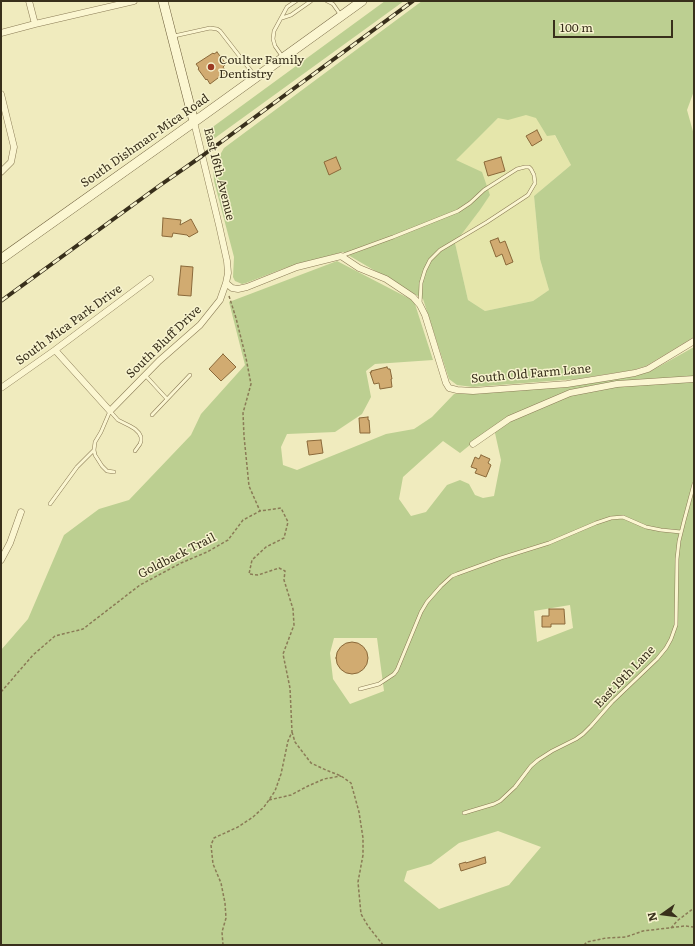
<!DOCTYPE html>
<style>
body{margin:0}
#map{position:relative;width:695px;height:946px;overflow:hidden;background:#f0ebbe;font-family:Literata,serif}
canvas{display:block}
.frame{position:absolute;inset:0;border:2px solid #382f1b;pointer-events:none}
.north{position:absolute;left:643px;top:894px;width:40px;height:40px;-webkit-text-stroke:3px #f7f3ce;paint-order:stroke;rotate:256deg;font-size:11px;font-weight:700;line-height:16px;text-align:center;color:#382f1b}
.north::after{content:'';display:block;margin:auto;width:14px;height:18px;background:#382f1b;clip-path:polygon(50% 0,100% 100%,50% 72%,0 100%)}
.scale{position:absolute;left:553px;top:20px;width:120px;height:18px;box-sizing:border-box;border:2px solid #382f1b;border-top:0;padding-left:5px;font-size:12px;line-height:14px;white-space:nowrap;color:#382f1b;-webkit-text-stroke:3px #f7f3ce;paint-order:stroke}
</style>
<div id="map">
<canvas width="695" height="946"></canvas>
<div class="frame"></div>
<div class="north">N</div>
<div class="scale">100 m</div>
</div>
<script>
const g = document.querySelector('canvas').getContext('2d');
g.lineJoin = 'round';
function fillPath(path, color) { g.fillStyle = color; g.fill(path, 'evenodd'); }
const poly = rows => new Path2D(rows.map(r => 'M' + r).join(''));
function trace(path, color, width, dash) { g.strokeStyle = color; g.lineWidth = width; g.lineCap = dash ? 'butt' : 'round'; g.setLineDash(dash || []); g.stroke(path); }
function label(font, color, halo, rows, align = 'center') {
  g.font = font + ' Literata,serif'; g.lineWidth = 3; g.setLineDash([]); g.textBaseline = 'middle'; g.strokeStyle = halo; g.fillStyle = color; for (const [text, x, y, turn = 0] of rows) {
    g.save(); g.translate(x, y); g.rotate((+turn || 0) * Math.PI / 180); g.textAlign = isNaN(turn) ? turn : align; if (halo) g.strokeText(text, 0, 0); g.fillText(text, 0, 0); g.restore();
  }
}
const farmland = poly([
 [527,103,544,116,571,165,534,196,540,259,549,290,533,301,485,311,468,300,455,243,480,210,490,194,455,160,502,114]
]);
const green = poly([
 [385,1,404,1,208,143,205,133,207,129,214,126],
 [422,1,694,1,694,91,687,110,694,135,694,337,646,366,633,370,576,379,473,387,457,385,449,379,423,299,343,252,285,268,246,283,242,284,235,281,233,277,234,257,214,181,213,167,224,148],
 [526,115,536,118,547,136,555,135,571,165,534,196,540,259,549,290,533,301,485,311,468,300,455,243,480,210,490,195,482,172,456,160,498,118,508,120],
 [337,261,414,301,433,360,375,364,366,371,371,397,362,414,335,432,287,434,281,447,283,465,297,470,386,434,414,429,432,417,454,394,568,386,616,379,651,371,694,347,694,945,1,945,1,650,28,619,64,535,99,509,129,500,191,435,201,414,245,365,229,302],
 [491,428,495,433,501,460,494,496,483,498,475,495,469,484,460,480,447,485,426,512,411,516,399,499,403,477,443,441,460,453],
 [570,605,573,628,537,642,534,611],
 [334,638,377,638,384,691,350,704,333,679,330,653],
 [498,831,541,847,509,885,439,909,404,881,407,871,431,864,459,843]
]);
const building = poly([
 [217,52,226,64,223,67,226,72,210,84,207,79,206,80,198,69,199,68,196,64,213,53,214,54,217,52],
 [537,130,542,140,532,146,526,136,537,130],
 [336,157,341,169,329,175,324,162,336,157],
 [501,157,505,171,488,176,484,162,501,157],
 [163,218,181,220,180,225,191,219,198,232,189,237,187,235,173,233,172,237,162,236,163,218],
 [498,238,500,243,505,241,513,262,506,265,502,254,496,257,490,241,498,238],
 [181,266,193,267,191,296,178,295,181,266],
 [223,354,236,367,221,381,209,369,223,354],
 [387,367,388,369,390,369,392,379,391,379,392,387,380,389,379,383,374,384,370,372,372,372,371,371,387,367],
 [368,417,368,420,369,420,370,433,360,433,359,418,368,417],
 [321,440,323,453,309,455,307,441,321,440],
 [481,455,490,459,488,463,491,465,486,477,475,473,477,469,471,467,475,457,479,459,481,455],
 [549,609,564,609,565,624,551,624,551,627,542,627,542,616,549,616,549,609],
 '336 658a16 16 0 1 1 32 0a16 16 0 1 1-32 0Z',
 [485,857,486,863,461,871,459,864,466,862,466,863,485,857]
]);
const path = poly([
 [229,296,236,318,246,358,251,384,243,413,244,436,249,486,260,511],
 [1,692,33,655,55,636,83,629,140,585,181,563,207,552,228,540,243,520,260,511,281,508,288,522,284,538,266,547,252,560,249,574,258,575,279,568,285,571,284,580,293,609,294,625,283,654,290,688,292,732,288,741,281,774,275,791,264,807,253,817,238,827,214,838,211,845,213,864,221,883,225,903,226,918,222,932,223,945],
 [292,732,295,742,311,763,326,770,341,776,351,783,359,812,363,838,363,855,358,882,361,914,368,926,383,945],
 [269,800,291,795,308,786,324,779,341,776],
 [671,928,677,921,694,908],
 [584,945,587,942,606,938,626,937,643,931,685,926,694,927]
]);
const service = poly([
 [327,1,333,4,340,14],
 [282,18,291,15,311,1],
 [174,36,210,28,217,29,220,31,255,76],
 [282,56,275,46,273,39,274,31,287,7,296,1],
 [341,256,393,237,458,211,470,203,484,190,517,169,525,167,529,167,531,169,534,175,535,183,528,195,487,222,440,250,430,260,425,270,421,283,420,305],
 [145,375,167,399],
 [152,415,190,375],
 [114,472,107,471,102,466,95,455,94,450,95,442,101,432,110,411,118,420,130,426,135,429,139,433,141,437,141,441,140,444,135,451],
 [50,504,77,467,94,450],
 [360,689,379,684,394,674,397,670,421,612,427,602,441,586,452,576,457,574,501,558,549,543,596,523,611,518,623,517,646,527,661,530,681,532],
 [464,813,494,804,500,801,515,787,531,766,538,760,552,751,576,739,583,734,591,726,612,702,657,659,666,648,671,639,676,625,677,559,679,541,684,521,694,484]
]);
const minor = poly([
 [29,1,35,24],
 [1,33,35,24,134,1],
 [1,94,14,147,11,162,1,172],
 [226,283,232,288,238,289,247,287,297,267,341,256,359,268,386,279,413,297,420,305,425,315,446,383,449,388,457,390,473,391,567,384,611,377,635,373,648,369,694,341],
 [55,350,110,411,159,361,200,325,220,300,226,283,228,273,227,261,219,225,194,122],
 [1,388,55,350,150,279],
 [473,444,509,419,570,393,617,384,694,379],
 [1,560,10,543,21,512]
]);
const secondary = poly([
 [163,1,194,122],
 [1,259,194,122,362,1]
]);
const rail = poly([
 [1,301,159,186,202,156,413,1]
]);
const markers = [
 [211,67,4,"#9c3922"]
];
const poiNames = [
 ["Coulter Family",219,60],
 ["Dentistry",219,74]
];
const streetNames = [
 ["South Dishman-Mica Road",145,141,-35],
 ["East 16th Avenue",219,174,76],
 ["South Mica Park Drive",69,325,-36],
 ["South Bluff Drive",164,342,-44],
 ["South Old Farm Lane",531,374,-5],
 ["Goldback Trail",177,556,-27],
 ["East 19th Lane",625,677,-46]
];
fillPath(farmland, '#e5e6ab');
fillPath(green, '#bccf91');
fillPath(building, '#d1ab71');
trace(building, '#8a693a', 1);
trace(service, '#8a7b56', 4);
trace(minor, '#8a7b56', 7);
trace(secondary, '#6b5c39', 10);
trace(path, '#8a7b56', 1.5, [3, 2]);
trace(service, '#fbf6d1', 3);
trace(minor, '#fbf6d1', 6);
trace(secondary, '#fbf6d1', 9);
trace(rail, '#382f1b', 4);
trace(rail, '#f7f3ce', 2.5, [8]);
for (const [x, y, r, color] of markers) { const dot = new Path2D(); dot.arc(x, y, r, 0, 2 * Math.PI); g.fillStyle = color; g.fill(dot); trace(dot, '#f7f3ce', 1.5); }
label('12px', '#382f1b', '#f7f3ce', poiNames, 'left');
label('12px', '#382f1b', '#f7f3ce', streetNames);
</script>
